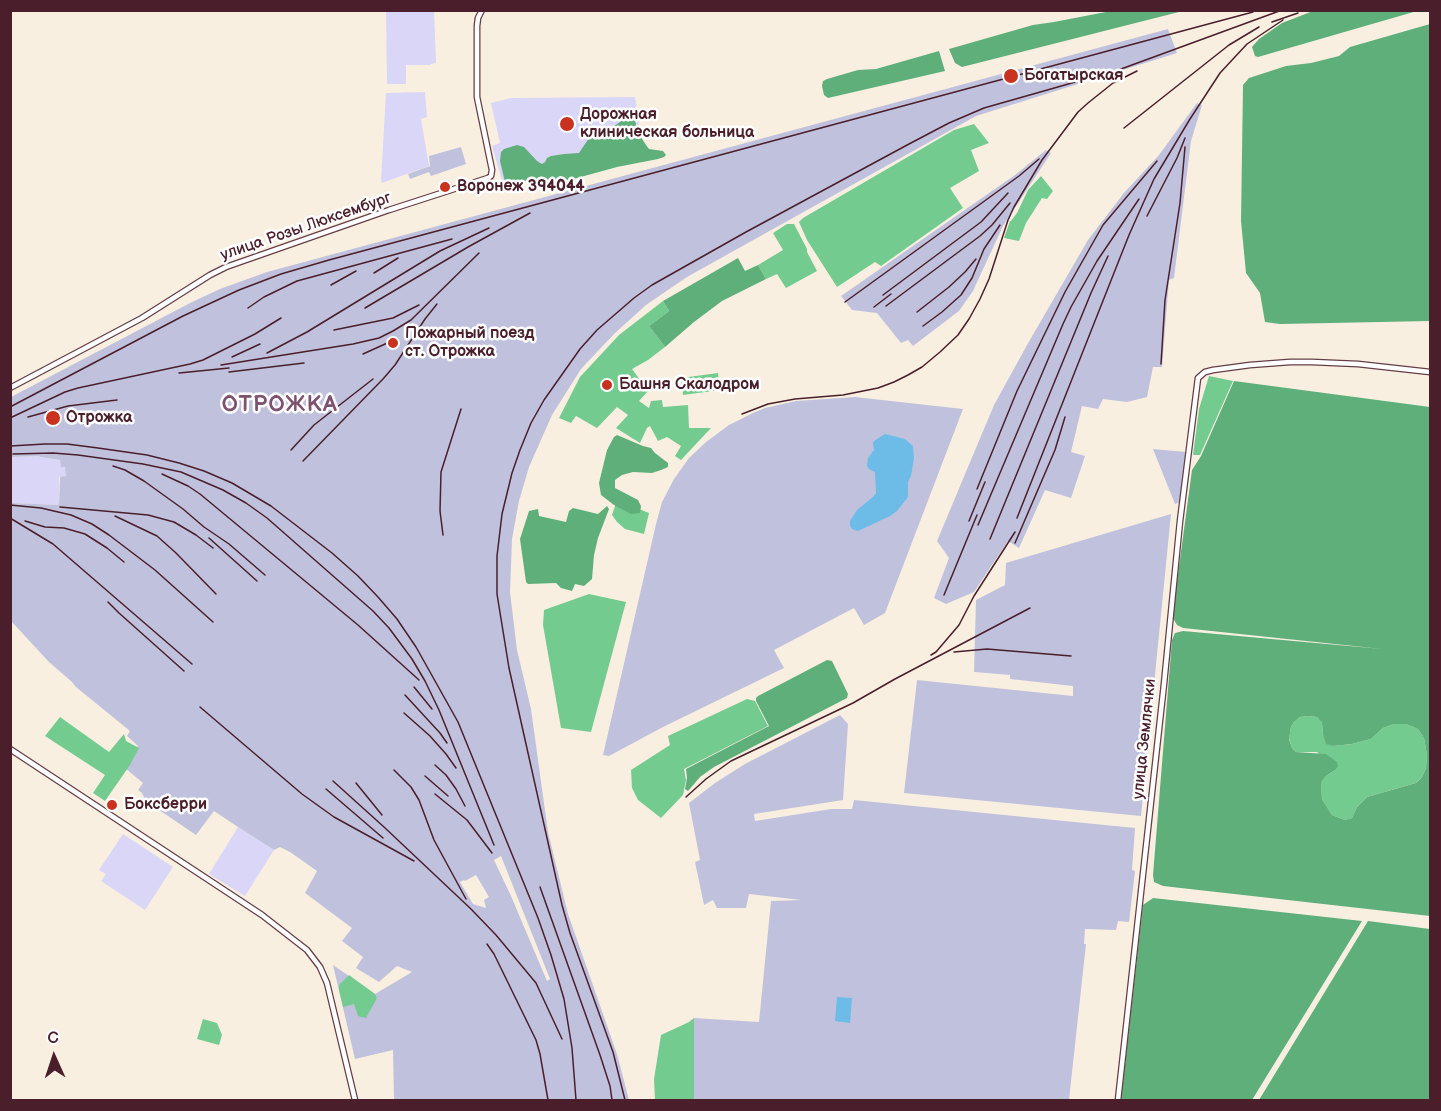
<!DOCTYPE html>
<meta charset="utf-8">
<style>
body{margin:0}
#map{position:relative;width:1441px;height:1111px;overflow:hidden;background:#f9efe0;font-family:"Balsamiq Sans",sans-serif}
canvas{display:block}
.frame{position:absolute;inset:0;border:12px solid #4a1f2b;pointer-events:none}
.north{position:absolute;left:24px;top:1027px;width:60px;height:60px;-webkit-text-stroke:4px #fff;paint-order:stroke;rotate:357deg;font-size:16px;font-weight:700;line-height:24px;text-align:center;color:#4a1f2b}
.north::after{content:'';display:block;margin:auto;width:21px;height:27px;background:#4a1f2b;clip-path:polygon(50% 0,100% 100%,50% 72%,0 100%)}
</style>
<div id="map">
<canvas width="1441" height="1111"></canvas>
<div class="frame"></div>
<div class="north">С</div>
</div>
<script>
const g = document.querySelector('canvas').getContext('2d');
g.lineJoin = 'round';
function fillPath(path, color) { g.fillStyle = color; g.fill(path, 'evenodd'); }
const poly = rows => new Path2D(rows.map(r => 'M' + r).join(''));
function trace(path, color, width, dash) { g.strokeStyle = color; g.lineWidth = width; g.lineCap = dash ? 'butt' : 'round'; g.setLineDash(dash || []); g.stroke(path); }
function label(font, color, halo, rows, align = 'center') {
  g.font = font + ' "Balsamiq Sans",sans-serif'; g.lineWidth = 5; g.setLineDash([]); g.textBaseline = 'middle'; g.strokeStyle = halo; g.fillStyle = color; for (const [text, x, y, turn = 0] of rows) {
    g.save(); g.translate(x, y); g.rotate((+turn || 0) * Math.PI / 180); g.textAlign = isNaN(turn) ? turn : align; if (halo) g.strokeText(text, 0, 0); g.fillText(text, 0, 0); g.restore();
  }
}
const built = poly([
 [386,11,434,11,436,63,431,64,430,65,406,65,406,84,387,84],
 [425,92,427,117,421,119,429,166,382,183,381,181,386,93],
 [635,97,642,145,503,184,492,146,500,143,491,103,511,98],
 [38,456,41,457,61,460,66,467,66,477,59,477,59,505,11,503,11,457],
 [238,827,274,850,245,896,209,874],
 [123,834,173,867,145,910,101,881,106,874,99,870]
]);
const industrial = poly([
 [1168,29,1177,53,976,116,687,277,646,305,615,333,581,369,552,415,529,467,519,501,512,539,510,592,517,650,531,709,548,832,568,914,617,1054,629,1100,394,1100,393,1050,355,1059,333,965,375,994,412,972,397,966,379,982,356,968,363,957,342,941,352,928,305,893,317,871,290,852,280,847,274,850,238,827,214,811,196,835,146,801,142,793,138,790,143,783,125,768,138,746,127,736,130,731,76,687,72,682,49,662,11,621,11,503,59,505,60,477,66,476,65,467,61,467,60,460,41,457,38,456,11,457,11,397,192,302,220,289,267,272],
 [501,856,550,979,547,981,511,896,494,860],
 [476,875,489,897,484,900,486,908,473,904,460,882,464,880,465,881],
 [1197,103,1202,105,1191,141,1174,278,1169,280,1162,367,1153,367,1147,397,1127,402,1103,399,1098,409,1082,406,1071,452,1085,456,1071,498,1045,490,1019,548,1008,541,974,592,946,604,934,598,949,558,937,541,994,405,1027,345,1088,240,1124,193,1159,155],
 [461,147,466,164,431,176,429,172,410,179,408,174,430,166,429,156],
 [1046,150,1051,153,1003,226,973,291,959,311,913,346,908,340,901,343,877,313,852,310,841,296,1015,175],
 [855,397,963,409,885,613,864,625,854,608,774,650,784,668,663,727,609,756,603,755,656,524,662,502,674,479,689,458,706,442,729,425,753,413,765,408,796,401],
 [1153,449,1186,452,1180,502,1175,504],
 [1171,514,1141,816,904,793,917,680,1073,696,1073,686,1010,679,1010,675,974,672,976,600,1005,585,1006,563],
 [840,715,848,724,843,800,754,814,755,821,831,809,852,809,854,800,1135,828,1132,870,1135,871,1129,922,1118,921,1116,930,1085,929,1084,944,1086,944,1069,1100,694,1100,694,1018,759,1022,771,901,801,900,749,894,746,908,717,908,713,900,704,905,695,862,700,860,689,803,715,783,745,764]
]);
const green = poly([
 [974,124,989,143,971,150,979,171,950,188,963,208,881,266,875,262,837,287,807,240,799,222,803,218,954,130],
 [1041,176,1053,191,1047,199,1042,198,1026,223,1019,241,1004,238,1010,221,1011,221,1017,213,1028,190],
 [787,224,794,224,807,249,807,252,817,271,786,288,777,274,766,279,758,265,783,250,773,233],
 [663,301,669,311,649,326,665,347,648,360,632,369,648,391,639,401,649,408,651,401,662,400,663,407,688,405,689,428,711,428,681,460,675,456,681,446,667,437,658,441,650,426,647,428,640,443,616,428,628,415,617,407,597,428,576,416,571,423,559,418,580,377,619,335],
 [718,373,720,390,683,395,681,378],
 [1209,376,1233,381,1200,455,1193,455,1199,409],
 [617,500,649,513,644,534,625,529,617,522,612,515],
 [589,594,626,602,591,732,561,728,543,625,544,610],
 [747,699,755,701,768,726,684,769,686,780,683,795,661,818,638,800,632,788,631,770,670,745,668,736],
 [1308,716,1317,717,1322,723,1323,734,1333,746,1352,744,1371,739,1383,728,1394,724,1406,724,1418,729,1424,738,1427,755,1426,768,1422,777,1416,783,1367,797,1357,807,1352,818,1345,820,1332,815,1322,799,1321,783,1326,776,1335,770,1317,752,1296,752,1292,748,1289,738,1291,727,1294,722,1300,717],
 [60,717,109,752,124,734,126,741,139,748,130,765,105,801,93,793,105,775,45,736],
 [349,975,375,994,377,998,366,1018,358,1016,354,1004,343,1007,339,990,339,985],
 [694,1018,694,1100,655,1100,654,1079,661,1035,689,1022],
 [203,1019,217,1023,222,1035,219,1045,197,1039]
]);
const forest = poly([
 [1111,11,1179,11,1179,12,962,67,955,63,949,49,1033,25,1054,22],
 [1313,11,1313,10,1417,11,1258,57,1255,56,1252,47,1259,39,1282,23],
 [1430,24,1430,321,1280,324,1265,322,1260,293,1246,273,1241,221,1243,85,1249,78,1286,66,1311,63,1339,56,1350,47],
 [939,51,945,71,828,98,824,95,822,86,823,81,827,79,858,70,876,69],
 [630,117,635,119,637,131,646,145,649,149,663,151,666,155,664,157,658,159,617,167,537,189,534,187,533,183,528,180,509,185,505,182,500,161,501,152,504,149,517,145,524,147,537,161,542,164,545,162,547,158,551,156,564,154,579,153,589,138,596,133,607,128,612,128,625,118],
 [738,258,745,271,758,265,766,279,722,301,694,322,665,347,649,326,669,311,663,301],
 [1234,381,1430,407,1430,916,1163,886,1154,882,1153,875,1172,640,1175,633,1183,631,1382,649,1183,628,1177,625,1174,620,1174,604,1192,470,1201,456],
 [1308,716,1317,717,1322,723,1323,734,1326,744,1333,746,1352,744,1371,739,1383,728,1394,724,1406,724,1418,729,1424,738,1427,755,1426,768,1422,777,1416,783,1367,797,1357,807,1352,818,1345,820,1332,815,1322,799,1321,783,1326,776,1335,770,1338,766,1337,762,1326,754,1296,752,1292,748,1289,739,1291,727,1294,722,1300,717],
 [617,435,643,446,651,448,655,453,668,463,668,467,661,470,652,473,633,472,622,475,615,480,615,488,638,500,641,506,640,513,631,514,614,505,601,495,599,483,607,450,614,437],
 [607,506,609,509,598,538,594,555,592,579,584,586,575,584,572,591,561,588,556,583,528,584,526,582,520,539,529,511,538,509,539,516,566,522,569,511,573,508,598,514],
 [827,660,832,661,848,694,847,698,714,767,700,777,688,791,685,789,687,778,686,769,769,726,756,701,756,698,758,696],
 [1153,898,1362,921,1252,1100,1121,1100,1143,905],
 [1368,921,1430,929,1430,1100,1259,1100]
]);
const water = poly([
 [885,434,905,439,913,446,914,458,911,476,908,482,908,497,897,511,890,516,858,531,852,529,850,526,850,521,857,510,873,497,876,493,875,472,869,469,867,466,868,458,874,450,873,443,874,441],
 [837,997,852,998,850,1023,835,1021]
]);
const secondary = poly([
 [10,388,142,318,210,275,226,267,389,210,488,178,491,176,492,170,477,97,477,26,478,18,482,10],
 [10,749,262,915,307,950,320,967,327,983,355,1100],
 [1118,1100,1164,684,1180,521,1198,378,1205,372,1213,370,1250,365,1290,362,1312,362,1358,364,1430,372]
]);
const rail = poly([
 [1272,22,1298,13],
 [1124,128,1229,45,1259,27],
 [1147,216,1177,158,1185,138],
 [374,273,398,258],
 [331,285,356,271],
 [883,295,981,222,1008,193],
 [845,302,1019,176,1039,159],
 [886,306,980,236,992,225,1010,203],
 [874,307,891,294],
 [248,308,264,297,297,281,452,239],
 [365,308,468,247,530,213],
 [917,312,949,287,965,272,976,259],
 [923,326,942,312,961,295,972,278,984,249,1000,225],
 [334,330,393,318,419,305],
 [267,353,307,332,440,251,489,228],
 [363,354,394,340],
 [232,357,260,344],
 [1161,364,1165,300,1180,203,1185,147],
 [221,365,353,344,379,338,393,331,411,320,479,253],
 [229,372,304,363],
 [179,373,229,368],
 [10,407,183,316,239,290,281,274,329,260,1253,12],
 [742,414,768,404,795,399,843,395,878,388,894,382,908,375,922,367,940,352,958,335,969,319,980,299,989,279,1008,220,1014,207,1042,160,1078,112,1088,103,1113,83,1137,71],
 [28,417,68,406,117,400],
 [10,418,65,392,78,388,190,364,203,360,255,334,281,318],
 [10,446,45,444,67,444,98,448,147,455,179,463,204,471,232,483,271,506,332,553,358,576,378,597,397,619,416,647,458,722,538,918,551,955,564,999,572,1048,576,1100],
 [291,450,314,425,373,379],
 [13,454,53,453,78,455,143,464,181,472,223,490,246,503,267,518,373,611,389,628,412,659,425,681,439,710,494,845],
 [303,461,383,379,395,365,425,319,437,304],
 [113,466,125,470,144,481,183,509,204,527,229,544,265,575],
 [162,474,188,486,200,494,358,625,419,680],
 [977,489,1017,391,1065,292,1103,225,1157,161],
 [10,505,41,508,71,515,92,524,109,535,155,570,213,622],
 [60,507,148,515,174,522,196,535,213,548],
 [115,516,157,536,176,553,216,594],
 [10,518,53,544,192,664],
 [1017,518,1129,235,1154,179,1190,119,1220,73,1247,44,1283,20],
 [25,521,45,527,64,528,85,534,107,548,124,562],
 [969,521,985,482],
 [978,525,1063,324,1071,307,1097,261,1139,199],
 [443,535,440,511,441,472,461,409],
 [209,538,257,581],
 [990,539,1091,293,1108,256],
 [1015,543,1055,450,1065,417],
 [944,595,977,515],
 [108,602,119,613,184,671],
 [954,652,987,649,1071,656],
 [931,655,936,652,959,625,974,596,1015,532],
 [414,687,432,709],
 [405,695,440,733,447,743],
 [200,707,302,794,334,817,414,861],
 [404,713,430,736,446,754,456,768],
 [435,765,446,775,456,789,465,806],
 [394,770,411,787,419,800,434,840,466,899],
 [425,776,448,796],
 [333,781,384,827,471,909,496,935,536,983,562,1039],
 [356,783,382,815],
 [326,789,383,838],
 [435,794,467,820,492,853],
 [686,797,706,779,731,761,853,703,895,679,1030,608],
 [540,887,600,1055,610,1086,612,1100],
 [487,944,494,954,536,1040,540,1054,548,1100],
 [625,1100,613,1052,570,933,562,905,509,668,497,594,497,556,502,514,512,473,520,450,531,423,544,400,580,349,597,330,634,298,652,285,746,232,909,144,949,123,984,108,1121,69,1282,10]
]);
const markers = [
 [1011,76,8,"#c8321e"],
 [567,124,8,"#c8321e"],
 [445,187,6,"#c8321e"],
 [393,343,6,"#c8321e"],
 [607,385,6,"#c8321e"],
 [53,418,8,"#c8321e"],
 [112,805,6,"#c8321e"]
];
const poiNames = [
 ["Богатырская",1024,76],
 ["Дорожная",580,115],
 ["клиническая больница",580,133],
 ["Воронеж 394044",457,187],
 ["Пожарный поезд",405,334],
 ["ст. Отрожка",405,352],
 ["Башня Скалодром",619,385],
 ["Отрожка",66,418],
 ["Боксберри",124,805]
];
const streetNames = [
 ["улица Розы Люксембург",306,227,-19],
 ["улица Землячки",1145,739,-84]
];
const districtNames = [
 ["ОТРОЖКА",280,405]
];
fillPath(built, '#dad6f7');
fillPath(industrial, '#c0c2dd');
fillPath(green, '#74cb8f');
fillPath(forest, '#5faf7a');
fillPath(water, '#6dbbe7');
trace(secondary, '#643e46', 7);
trace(secondary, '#fff', 4.5);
trace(rail, '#4a1f2b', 1.5);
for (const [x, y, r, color] of markers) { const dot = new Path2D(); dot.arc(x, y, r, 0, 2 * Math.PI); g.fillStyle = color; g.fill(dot); trace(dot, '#fff', 2); }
label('bold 16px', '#4a1f2b', '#fff', poiNames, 'left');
label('16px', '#4a1f2b', '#fff', streetNames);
g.letterSpacing = '1.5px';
label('bold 22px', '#7e516e', '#fff', districtNames);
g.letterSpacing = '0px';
</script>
